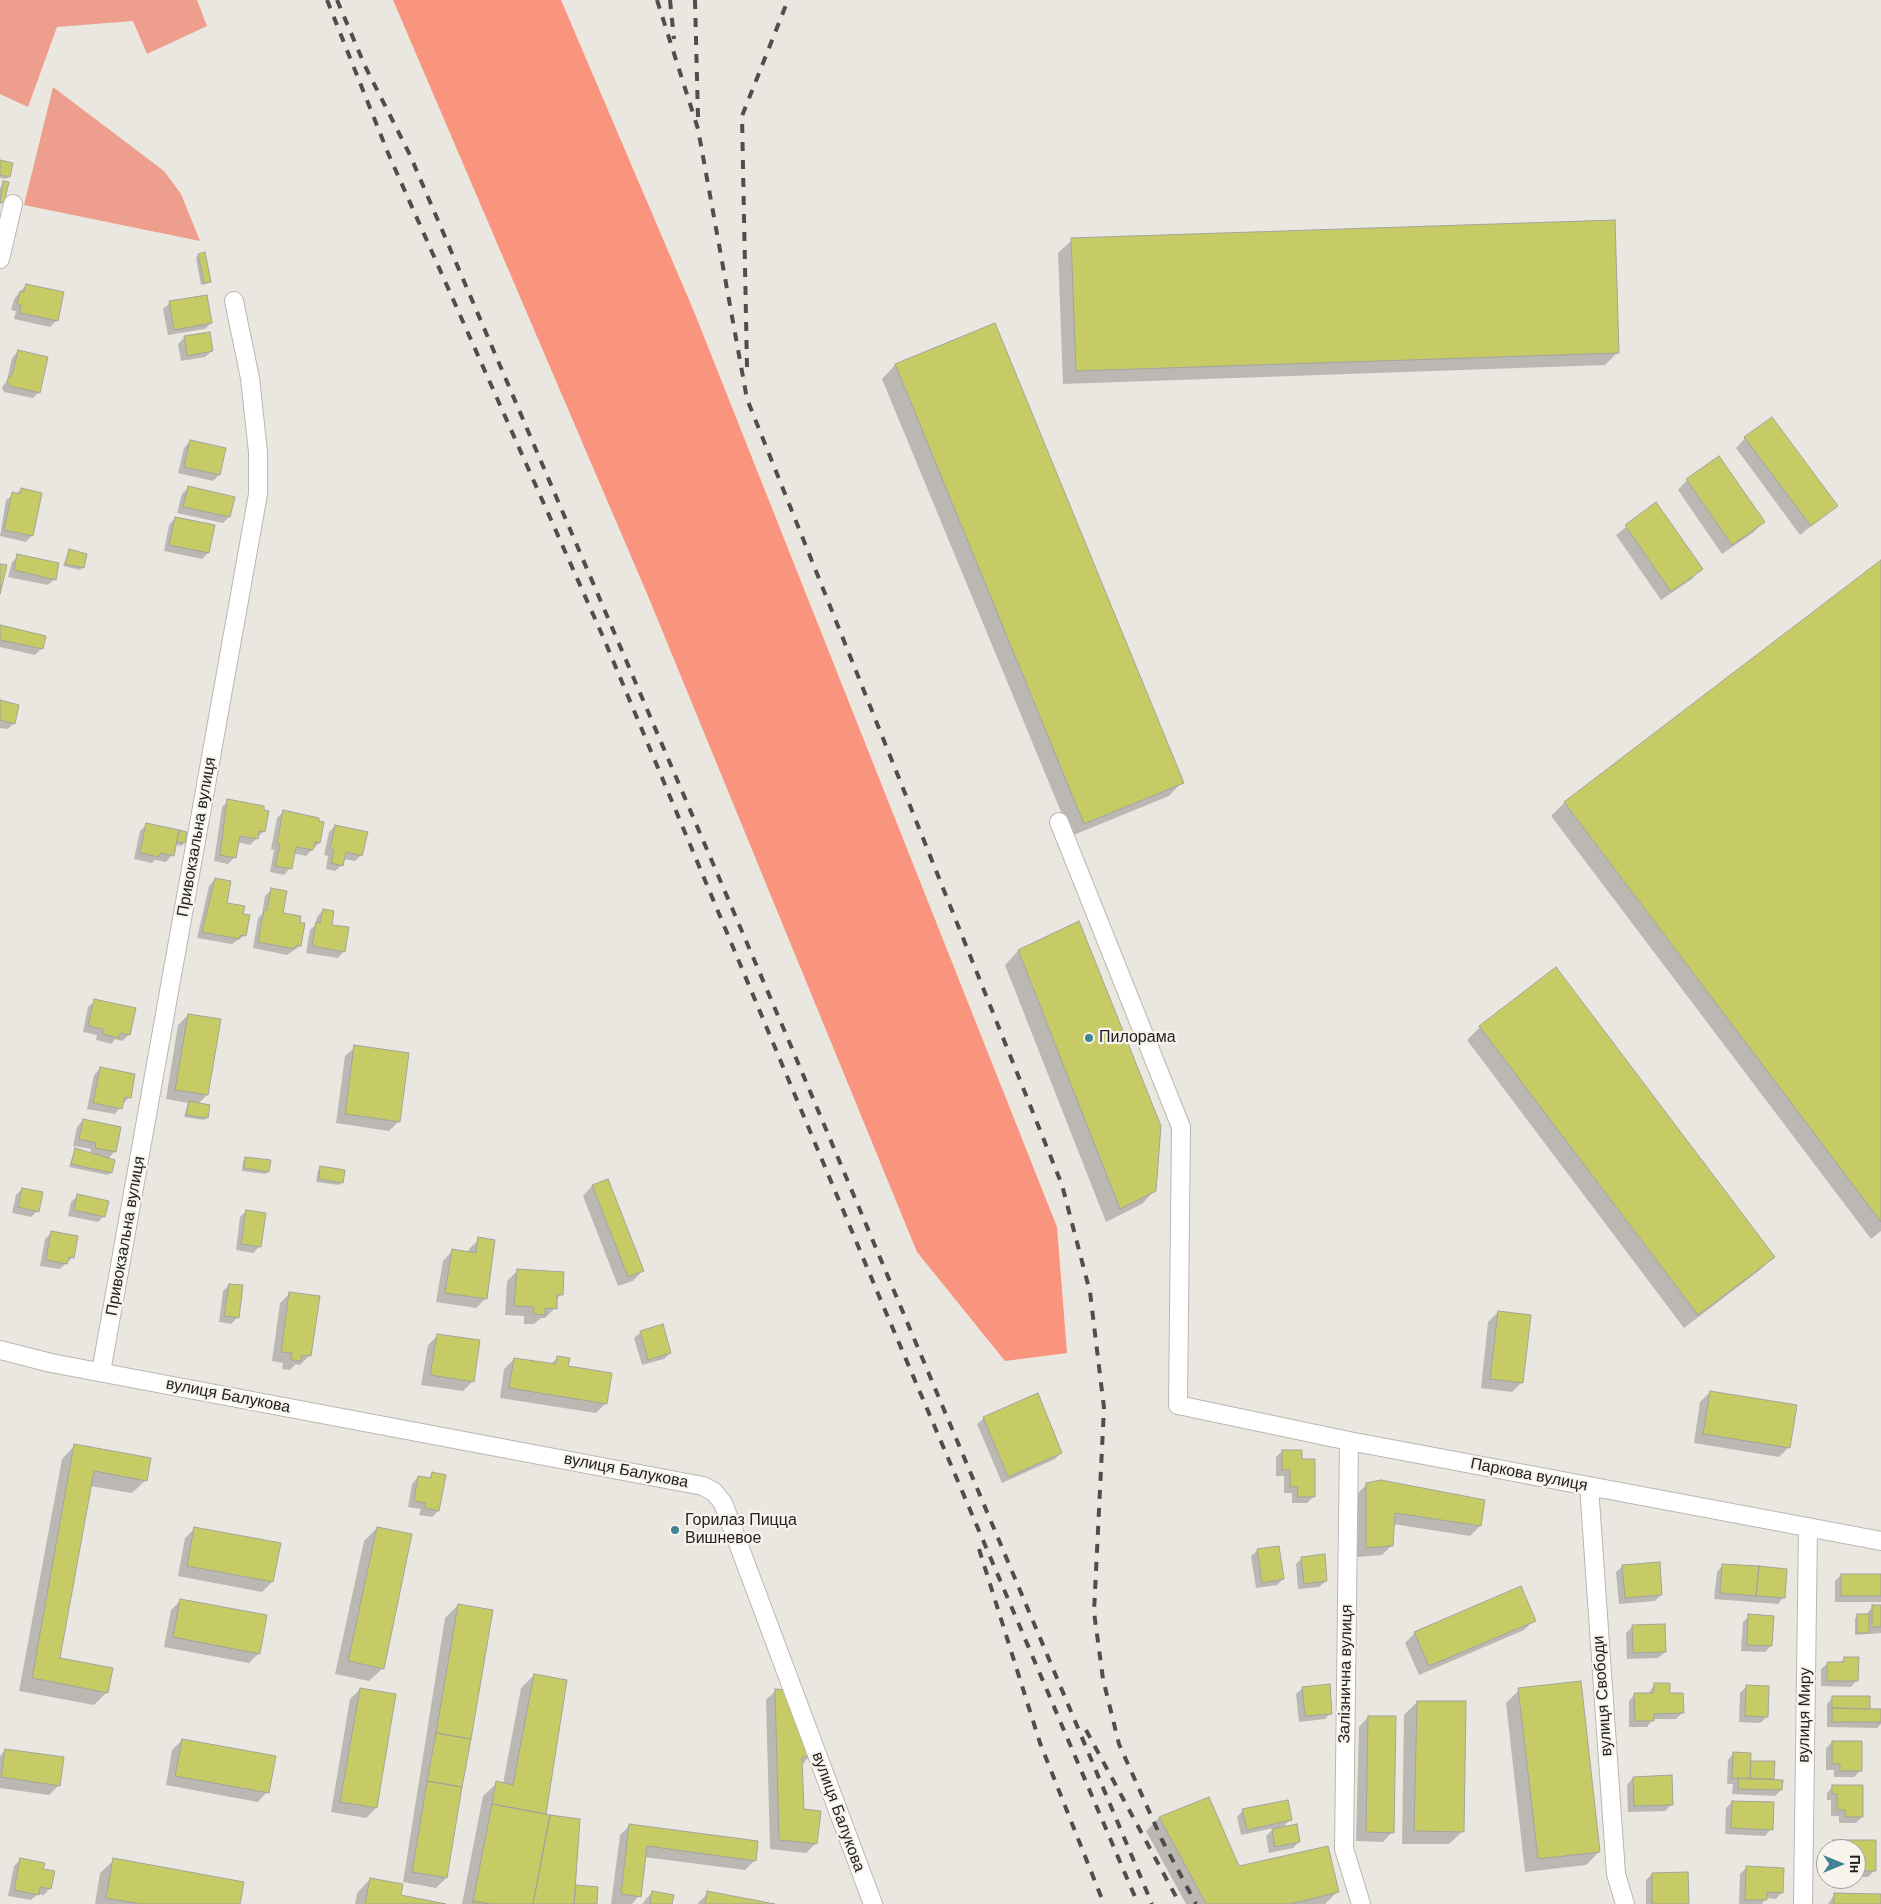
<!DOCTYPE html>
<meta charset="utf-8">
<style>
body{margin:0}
#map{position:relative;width:1881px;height:1904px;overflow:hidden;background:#eae7e1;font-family:Helvetica,sans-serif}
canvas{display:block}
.north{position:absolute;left:1816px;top:1839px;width:50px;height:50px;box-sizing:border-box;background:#f7f4ee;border:1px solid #a2a09b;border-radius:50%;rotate:90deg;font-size:14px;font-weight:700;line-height:20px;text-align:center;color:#23221f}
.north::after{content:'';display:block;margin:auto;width:18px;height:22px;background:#408393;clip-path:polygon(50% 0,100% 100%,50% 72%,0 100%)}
</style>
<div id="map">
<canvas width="1881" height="1904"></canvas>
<div class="north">Пн</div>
</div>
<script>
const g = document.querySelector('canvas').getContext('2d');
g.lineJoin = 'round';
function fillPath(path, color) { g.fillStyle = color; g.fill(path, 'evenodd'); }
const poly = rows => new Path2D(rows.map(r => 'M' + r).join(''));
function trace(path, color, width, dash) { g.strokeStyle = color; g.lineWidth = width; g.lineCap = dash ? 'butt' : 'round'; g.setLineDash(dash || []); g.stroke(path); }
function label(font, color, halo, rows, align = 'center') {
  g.font = font + ' Helvetica,sans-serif'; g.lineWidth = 4.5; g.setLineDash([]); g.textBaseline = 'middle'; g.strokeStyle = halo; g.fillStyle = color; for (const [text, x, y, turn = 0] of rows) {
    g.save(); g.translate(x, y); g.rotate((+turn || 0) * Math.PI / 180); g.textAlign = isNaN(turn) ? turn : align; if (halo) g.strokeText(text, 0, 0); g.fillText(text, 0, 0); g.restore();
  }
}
const green = poly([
 [0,0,197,0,207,26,147,54,133,21,57,27,28,107,0,94],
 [53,87,164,171,181,194,200,241,24,205]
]);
const forest = poly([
 [393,0,561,0,695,314,1057,1227,1067,1353,1005,1361,917,1252,648,596]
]);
const shadow = poly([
 [0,161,9,176,6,179,0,178],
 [3,182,2,202,0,205,0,188],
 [1072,240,1618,352,1605,365,1063,384,1058,253],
 [198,255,210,282,207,284,201,285,196,258],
 [26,285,56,321,50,327,14,319,16,311,11,310,14,299],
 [170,303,211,323,205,329,168,335,163,309],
 [994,325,1182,782,1169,796,1071,836,882,379,895,365],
 [185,337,212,351,205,357,181,361,178,344],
 [18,351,39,392,33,398,4,392,2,388,7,380,12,358],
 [1745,438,1836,506,1800,535,1736,448],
 [190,441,219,475,213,481,178,473,184,448],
 [1687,480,1763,522,1754,532,1722,554,1678,490],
 [188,488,233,498,229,517,223,523,177,513,182,494],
 [21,490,32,535,26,542,0,536,6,500],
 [1656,504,1701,569,1692,579,1661,600,1616,535],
 [175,518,208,553,202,559,164,551,169,525],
 [69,551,83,567,80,570,63,566],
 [18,556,55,579,48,585,8,577,12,562],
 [1881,562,1881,1231,1871,1239,1551,816,1564,803],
 [0,627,42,648,35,655,0,647],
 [0,702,14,723,8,729,0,728],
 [228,801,264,831,250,845,237,842,235,857,228,864,214,861,222,807],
 [283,812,319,843,306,856,293,853,290,868,284,875,270,872,274,850,271,849,277,818],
 [146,825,186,833,184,843,181,846,175,844,172,855,166,862,155,860,152,863,134,859,140,831],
 [335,826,361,855,355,861,343,859,342,865,335,871,326,869,328,856,324,855,329,832],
 [215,879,226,904,242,915,244,936,232,944,197,938,209,886],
 [272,889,282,914,303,924,300,946,287,955,253,948,258,918,262,914,265,896],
 [323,910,344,951,338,958,306,953,310,930,315,925,317,917],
 [1078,923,1155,1190,1142,1204,1106,1222,1005,965,1018,951],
 [95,1001,129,1035,122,1041,115,1039,111,1044,96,1040,97,1035,83,1032,88,1007],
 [188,1015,207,1095,198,1104,207,1118,204,1120,184,1117,188,1103,166,1099,178,1025],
 [1480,1027,1773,1257,1760,1270,1684,1328,1467,1040],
 [355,1047,399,1121,389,1131,336,1123,345,1056],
 [100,1069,129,1097,115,1114,87,1109,94,1075],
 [83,1120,115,1151,107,1160,111,1172,108,1175,69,1167,75,1149,90,1153,91,1149,73,1146,77,1127],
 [246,1158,268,1171,266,1174,242,1171,243,1161],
 [321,1168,342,1182,339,1185,316,1182,318,1170],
 [592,1186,642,1271,633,1281,618,1286,583,1196],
 [22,1189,37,1211,31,1217,12,1213,16,1195],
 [78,1196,104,1216,98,1222,68,1216,71,1202],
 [246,1211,260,1246,253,1253,236,1250,240,1217],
 [52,1232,73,1257,60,1269,40,1266,45,1239],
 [479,1239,485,1299,476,1308,436,1302,443,1261,452,1251,468,1253,469,1249],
 [517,1271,561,1294,556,1300,555,1308,545,1318,541,1318,534,1324,524,1324,524,1316,505,1315,507,1281],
 [229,1285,242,1287,237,1318,231,1324,219,1322,223,1291],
 [290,1293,310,1355,300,1365,296,1364,290,1370,282,1369,283,1363,272,1361,280,1303],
 [1498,1312,1522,1382,1512,1392,1481,1388,1488,1322],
 [641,1332,670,1353,664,1359,642,1365,634,1338],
 [438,1335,473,1381,463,1391,421,1385,428,1345],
 [558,1357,606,1403,596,1413,500,1398,504,1369,514,1359,550,1365],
 [1710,1392,1789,1447,1779,1457,1694,1443,1700,1402],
 [984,1418,1061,1453,1055,1459,1002,1483,977,1424],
 [75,1445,146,1480,132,1493,90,1486,58,1659,107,1692,94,1705,19,1691,62,1459],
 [1282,1451,1300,1460,1313,1497,1307,1503,1292,1503,1292,1493,1284,1493,1284,1476,1276,1476,1276,1457],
 [432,1474,438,1511,432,1517,419,1515,421,1509,408,1507,412,1484,418,1477,427,1479],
 [1367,1484,1484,1501,1480,1526,1470,1536,1393,1524,1392,1545,1382,1555,1357,1557,1357,1494],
 [195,1528,272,1582,262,1592,178,1576,185,1538],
 [377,1528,383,1668,369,1681,335,1674,364,1541],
 [1258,1550,1283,1579,1277,1585,1256,1588,1251,1556],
 [1302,1558,1326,1581,1319,1587,1298,1589,1296,1564],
 [1723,1565,1784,1597,1778,1604,1714,1599,1717,1572],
 [1623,1566,1661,1595,1655,1601,1619,1604,1616,1572],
 [1841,1575,1881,1575,1881,1602,1835,1602,1835,1581],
 [180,1601,259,1653,249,1663,164,1647,171,1610],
 [458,1605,469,1740,446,1878,436,1888,403,1882,445,1618],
 [1873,1606,1881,1606,1881,1633,1855,1635,1855,1618,1858,1615,1866,1615],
 [1749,1616,1771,1646,1765,1652,1741,1651,1743,1622],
 [1534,1620,1524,1630,1419,1675,1405,1643,1415,1633],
 [1633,1626,1665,1652,1658,1658,1627,1659,1626,1633],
 [1845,1658,1857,1680,1851,1687,1821,1686,1821,1669,1828,1663,1840,1663],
 [534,1675,566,1681,544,1815,574,1887,597,1888,596,1904,462,1904,483,1796,497,1783,503,1784,521,1688],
 [1654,1685,1669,1694,1682,1713,1676,1719,1653,1719,1647,1727,1629,1727,1629,1701,1635,1694,1648,1694],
 [1746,1687,1767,1717,1760,1723,1739,1722,1740,1693],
 [1303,1688,1331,1713,1325,1719,1299,1722,1296,1694],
 [360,1689,376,1808,366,1818,331,1812,350,1699],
 [776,1690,809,1757,801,1766,802,1810,816,1843,806,1853,770,1849,766,1700],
 [1519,1690,1599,1852,1586,1865,1525,1872,1506,1703],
 [1833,1697,1869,1710,1881,1710,1881,1724,1877,1728,1827,1727,1827,1704],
 [1417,1702,1463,1831,1449,1844,1402,1844,1404,1715],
 [1368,1717,1392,1832,1383,1842,1356,1841,1359,1727],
 [182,1740,267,1792,258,1802,166,1785,172,1750],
 [1832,1742,1861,1770,1854,1777,1834,1777,1834,1770,1826,1770,1826,1748],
 [5,1750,59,1785,49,1795,0,1788,0,1756],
 [1734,1753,1750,1762,1774,1763,1773,1781,1781,1790,1775,1796,1732,1794,1733,1784,1727,1784,1728,1760],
 [1633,1778,1672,1804,1665,1811,1628,1812,1627,1785],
 [1833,1786,1862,1817,1856,1823,1839,1823,1839,1816,1831,1816,1831,1800,1827,1800,1827,1793],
 [1732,1802,1771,1829,1765,1836,1725,1834,1726,1808],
 [1243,1810,1290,1820,1282,1828,1299,1842,1293,1848,1269,1853,1266,1836,1274,1828,1241,1835,1237,1817],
 [1159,1818,1238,1868,1337,1892,1325,1904,1186,1904,1146,1831],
 [630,1825,755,1860,745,1870,644,1857,639,1896,632,1904,611,1904,620,1835],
 [1834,1841,1875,1841,1875,1870,1868,1877,1856,1877,1856,1849,1827,1849],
 [20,1860,42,1870,50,1888,44,1895,38,1894,31,1900,8,1896,14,1866],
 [114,1860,239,1904,95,1904,100,1873],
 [1746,1868,1782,1892,1776,1899,1766,1898,1762,1904,1739,1904,1740,1874],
 [1652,1874,1687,1904,1646,1904,1646,1880],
 [370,1879,399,1896,439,1904,355,1904,357,1893],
 [652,1892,671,1904,642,1904],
 [708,1893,768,1904,697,1904],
 [1834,1895,1880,1904,1828,1904]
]);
const building = poly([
 [0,160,13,163,10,177,0,175,0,160],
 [3,181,9,182,4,203,0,202,3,181],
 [1615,220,1619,353,1076,371,1071,238,1615,220],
 [205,252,211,282,204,283,198,254,205,252],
 [26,284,64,292,58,321,20,313,21,305,17,304,20,291,24,292,26,284],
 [207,295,212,323,174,330,169,301,207,295],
 [995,323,1184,783,1084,824,895,364,995,323],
 [210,332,213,351,187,356,184,336,210,332],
 [18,350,48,357,40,393,10,386,7,381,13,372,18,350],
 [1772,417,1838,506,1811,526,1744,437,1772,417],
 [190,440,226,448,220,475,184,467,190,440],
 [1719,456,1765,522,1732,545,1686,479,1719,456],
 [188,486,235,497,230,517,183,507,188,486],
 [21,488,42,493,33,536,4,530,12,492,20,494,21,488],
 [1656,502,1703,569,1671,592,1625,525,1656,502],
 [175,517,215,525,209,553,169,545,175,517],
 [69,549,87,554,84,568,65,564,69,549],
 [17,554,59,563,56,580,14,570,17,554],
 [1881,560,1881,1222,1564,802,1881,560],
 [0,564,7,565,0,594,0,564],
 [0,625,46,636,43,649,0,640,0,625],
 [0,700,19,705,15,724,0,720,0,700],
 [227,799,264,806,264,810,269,811,265,832,259,831,258,839,240,836,236,858,220,855,227,799],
 [283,810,319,818,319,821,324,822,320,843,315,842,313,850,296,847,292,869,275,866,280,844,277,843,283,810],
 [146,823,179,830,174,856,160,853,159,857,140,853,146,823],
 [335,825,368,832,362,856,346,852,343,866,331,863,334,850,330,849,335,825],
 [179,830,187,832,185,843,177,842,179,830],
 [215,878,231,881,227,903,245,906,243,914,250,915,246,936,240,935,239,939,202,932,215,878],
 [271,888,287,891,283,913,301,916,300,923,305,923,301,946,296,945,295,949,258,942,264,910,267,910,271,888],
 [323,909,334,911,332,925,349,927,345,952,312,946,316,922,320,923,323,909],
 [1079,921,1161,1126,1156,1191,1120,1209,1018,950,1079,921],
 [1556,967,1775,1257,1698,1315,1479,1026,1556,967],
 [94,999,136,1008,130,1035,120,1033,119,1038,102,1034,103,1029,88,1026,94,999],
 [188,1014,221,1019,208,1095,175,1090,188,1014],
 [354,1045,409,1053,400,1122,345,1114,354,1045],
 [100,1067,135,1074,131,1098,125,1097,122,1109,93,1103,100,1067],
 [189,1101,210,1105,208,1118,186,1115,189,1101],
 [83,1119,121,1127,116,1152,95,1148,96,1143,79,1139,83,1119],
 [75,1148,115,1160,112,1173,71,1164,75,1148],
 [245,1157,271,1160,269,1172,244,1168,245,1157],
 [320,1166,345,1170,343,1183,319,1179,320,1166],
 [608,1179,644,1271,628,1277,592,1185,608,1179],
 [22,1188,43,1192,39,1212,18,1207,22,1188],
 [77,1194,109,1201,105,1217,74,1210,77,1194],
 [246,1210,266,1213,261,1247,241,1244,246,1210],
 [51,1231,78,1236,74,1258,69,1257,67,1264,46,1260,51,1231],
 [478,1237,495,1240,487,1299,445,1293,452,1249,476,1253,478,1237],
 [517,1269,564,1272,563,1295,557,1295,557,1309,545,1308,545,1315,533,1314,534,1307,514,1306,517,1269],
 [229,1284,243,1285,239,1318,224,1316,229,1284],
 [289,1292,320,1296,311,1356,302,1355,301,1361,291,1360,292,1353,281,1352,289,1292],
 [1498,1311,1531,1315,1523,1383,1490,1379,1498,1311],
 [663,1324,671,1353,648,1360,640,1331,663,1324],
 [437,1334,480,1340,474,1382,430,1375,437,1334],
 [557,1356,570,1358,568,1366,612,1373,607,1404,509,1388,514,1358,556,1364,557,1356],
 [1710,1391,1797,1405,1790,1448,1703,1434,1710,1391],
 [1038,1393,1062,1453,1008,1477,983,1417,1038,1393],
 [74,1444,151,1458,147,1481,94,1471,60,1658,113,1668,108,1693,32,1678,74,1444],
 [1282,1450,1302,1450,1302,1459,1315,1459,1315,1497,1297,1497,1298,1487,1290,1487,1290,1470,1282,1470,1282,1450],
 [432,1472,446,1475,439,1511,425,1508,426,1503,414,1501,418,1476,431,1478,432,1472],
 [1381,1480,1485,1500,1481,1526,1395,1513,1393,1546,1366,1548,1366,1483,1381,1480],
 [194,1527,281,1543,273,1582,187,1566,194,1527],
 [377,1527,412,1534,384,1669,348,1661,377,1527],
 [1279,1546,1284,1579,1262,1583,1257,1549,1279,1546],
 [1325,1554,1327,1581,1304,1584,1301,1557,1325,1554],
 [1660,1562,1662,1595,1625,1598,1622,1565,1660,1562],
 [1722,1564,1759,1566,1756,1596,1720,1593,1722,1564],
 [1759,1566,1787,1569,1785,1598,1756,1596,1759,1566],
 [1841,1574,1881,1574,1881,1596,1841,1596,1841,1574],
 [1521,1586,1536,1621,1429,1666,1414,1632,1521,1586],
 [180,1599,267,1615,260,1654,173,1637,180,1599],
 [458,1604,493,1610,471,1739,436,1733,458,1604],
 [1872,1605,1881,1605,1881,1627,1872,1627,1872,1605],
 [1748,1614,1774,1616,1772,1646,1747,1645,1748,1614],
 [1857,1614,1869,1614,1869,1633,1857,1633,1857,1614],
 [1665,1624,1666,1652,1633,1653,1632,1625,1665,1624],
 [1844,1657,1859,1657,1858,1681,1827,1681,1827,1662,1844,1662,1844,1657],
 [534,1674,567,1680,546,1814,492,1804,496,1781,513,1785,534,1674],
 [1581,1681,1600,1852,1538,1859,1518,1688,1581,1681],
 [1654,1683,1670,1683,1670,1693,1683,1693,1684,1713,1654,1714,1654,1721,1635,1721,1634,1693,1654,1693,1654,1683],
 [1330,1684,1332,1714,1305,1716,1302,1687,1330,1684],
 [1746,1685,1769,1686,1768,1717,1745,1716,1746,1685],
 [360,1688,396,1694,377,1808,340,1802,360,1688],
 [775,1689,787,1690,811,1757,802,1757,804,1809,821,1811,817,1844,779,1840,775,1689],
 [1832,1696,1870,1696,1870,1709,1832,1708,1832,1696],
 [1417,1701,1466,1701,1464,1832,1414,1831,1417,1701],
 [1832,1708,1881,1709,1881,1722,1832,1722,1832,1708],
 [1368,1716,1396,1716,1394,1833,1366,1832,1368,1716],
 [436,1733,471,1739,462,1787,427,1781,436,1733],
 [182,1739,276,1756,269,1793,175,1776,182,1739],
 [1832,1741,1862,1741,1862,1771,1840,1771,1840,1764,1832,1764,1832,1741],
 [5,1749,64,1757,60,1786,1,1777,5,1749],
 [1733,1752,1751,1753,1750,1779,1732,1778,1733,1752],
 [1751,1761,1775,1761,1774,1779,1750,1779,1751,1761],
 [1672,1775,1673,1805,1634,1806,1633,1777,1672,1775],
 [1738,1778,1783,1780,1782,1790,1738,1789,1738,1778],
 [427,1781,462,1787,447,1878,412,1872,427,1781],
 [1832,1785,1863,1785,1863,1817,1845,1817,1845,1810,1837,1810,1837,1794,1832,1794,1832,1785],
 [1209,1797,1239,1866,1328,1846,1339,1892,1290,1904,1206,1904,1159,1817,1209,1797],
 [1288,1800,1292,1820,1247,1830,1242,1809,1288,1800],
 [1732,1801,1774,1802,1773,1830,1731,1828,1732,1801],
 [492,1804,550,1815,533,1904,490,1904,473,1901,492,1804],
 [550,1815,580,1819,574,1904,533,1904,550,1815],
 [629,1824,758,1841,756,1861,647,1846,641,1897,621,1894,629,1824],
 [1297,1824,1300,1842,1275,1847,1272,1829,1297,1824],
 [1833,1840,1876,1840,1876,1871,1856,1871,1856,1849,1833,1849,1833,1840],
 [20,1858,45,1863,43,1869,55,1871,51,1889,40,1887,39,1895,14,1890,20,1858],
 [113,1858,244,1882,240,1904,140,1904,106,1898,113,1858],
 [1746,1866,1784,1868,1783,1893,1767,1892,1767,1900,1745,1900,1746,1866],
 [1688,1872,1689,1904,1652,1904,1652,1873,1688,1872],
 [370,1878,403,1884,401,1895,446,1904,365,1904,370,1878],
 [576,1885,598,1887,597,1904,574,1904,576,1885],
 [652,1891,674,1895,672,1904,650,1904,652,1891],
 [707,1891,775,1904,705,1904,707,1891],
 [1834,1893,1881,1894,1881,1904,1834,1904,1834,1893],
 [473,1901,490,1904,473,1904,473,1901]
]);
const street = poly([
 [0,259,13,204],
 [1059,822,1181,1127,1178,1405,1349,1441,1881,1541],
 [0,1350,51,1363,703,1486,714,1492,723,1503,873,1904],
 [101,1372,258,494,258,452,250,378,234,301],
 [1349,1441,1344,1849,1361,1904],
 [1589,1486,1616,1874,1625,1904],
 [1803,1904,1808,1527]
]);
const rail = poly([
 [327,0,388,153,604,639,879,1296,1138,1904],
 [337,0,365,66,410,155,788,1039,1152,1904],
 [657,0,698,129,747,399,1062,1185,1090,1292,1104,1408,1094,1612,1103,1679,1119,1744,1162,1840,1196,1904],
 [670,0,674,39],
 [695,0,698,117],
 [747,367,742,116,788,0],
 [979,1549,1040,1743,1104,1904],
 [1086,1730,1180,1904]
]);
const markers = [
 [1089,1038,5,"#408393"],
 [675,1530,5,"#408393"]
];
const streetNames = [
 ["Привокзальна вулиця",197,837,-80],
 ["Привокзальна вулиця",126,1236,-80],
 ["вулиця Балукова",228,1396,11],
 ["вулиця Балукова",626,1471,11],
 ["Паркова вулиця",1529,1475,11],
 ["Залізнична вулиця",1346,1674,-89],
 ["вулиця Свободи",1603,1696,-94],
 ["вулиця Миру",1805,1715,-89],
 ["вулиця Балукова",838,1812,70]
];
const poiNames = [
 ["Пилорама",1099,1038],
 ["Горилаз Пицца",685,1521],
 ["Вишневое",685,1539]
];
fillPath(green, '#ed9e8c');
fillPath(forest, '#f9957e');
fillPath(shadow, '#0003');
fillPath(building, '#c7cb65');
trace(building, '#a3a39d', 1);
trace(street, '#bab7b1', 20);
trace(street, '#fff', 18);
trace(rail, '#4f4e4a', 4, [9, 9]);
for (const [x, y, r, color] of markers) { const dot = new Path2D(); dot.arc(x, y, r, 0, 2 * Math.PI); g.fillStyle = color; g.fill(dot); trace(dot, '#f7f4ee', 2); }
label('16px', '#23221f', '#f7f4ee', streetNames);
label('16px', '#23221f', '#f7f4ee', poiNames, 'left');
</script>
